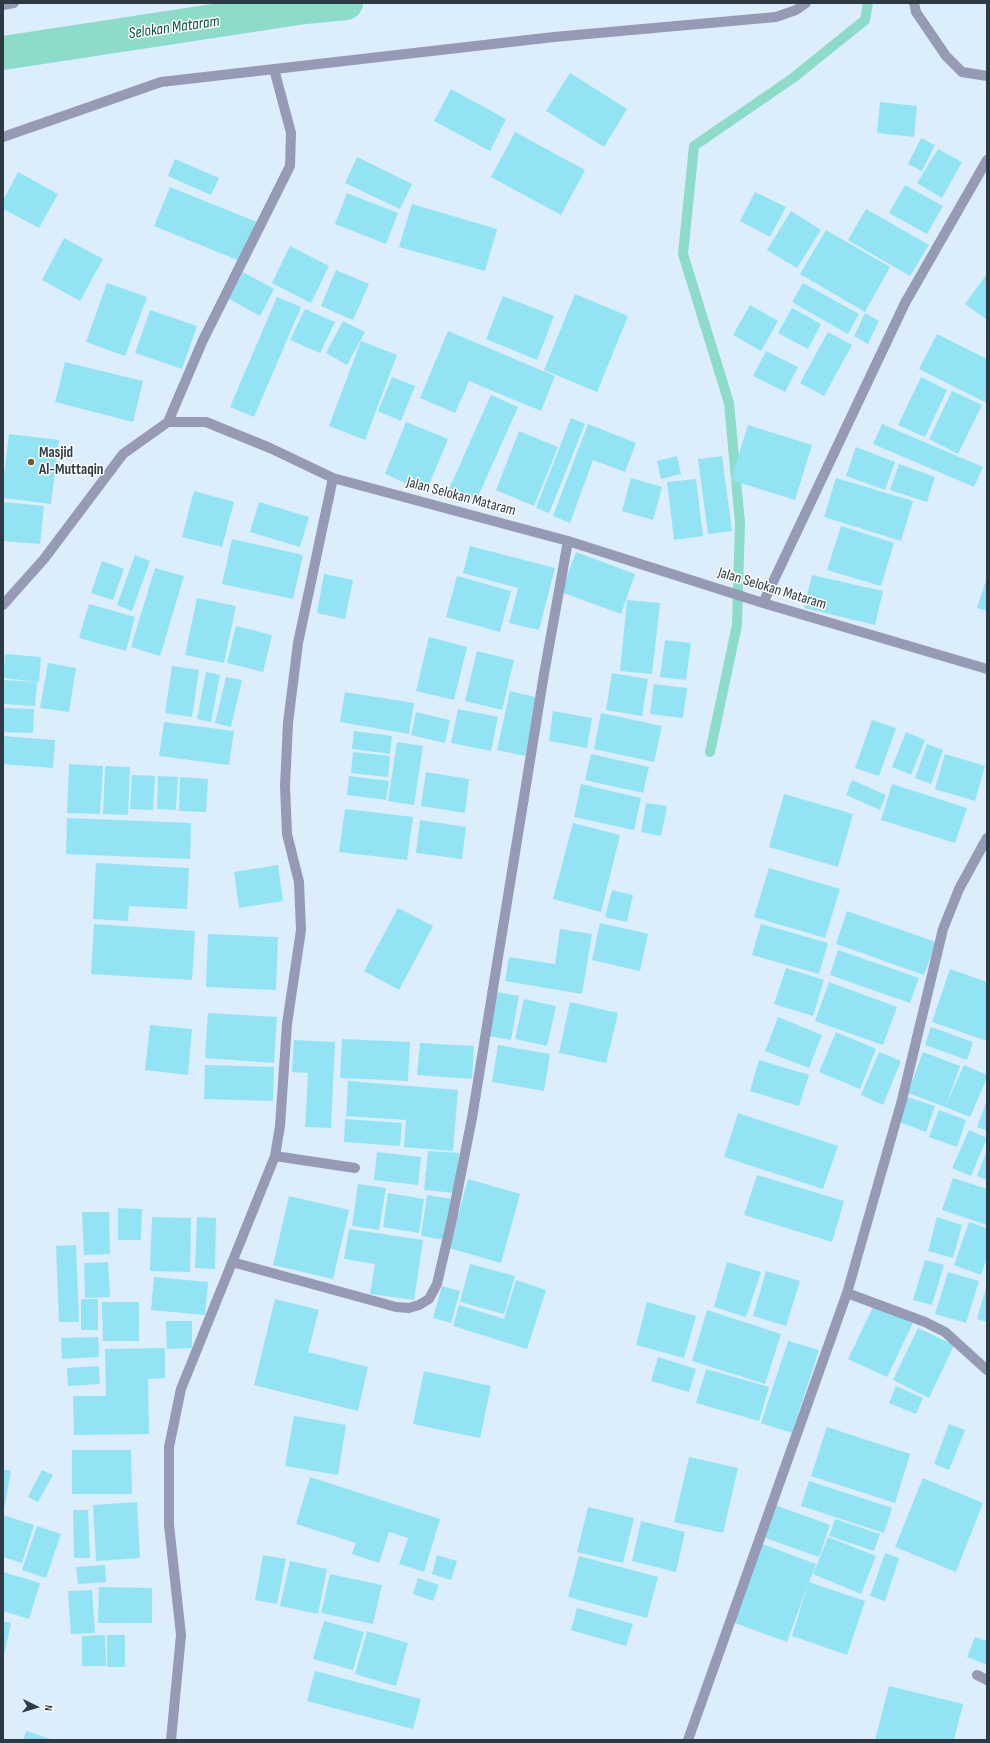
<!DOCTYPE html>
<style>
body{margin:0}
#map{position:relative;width:990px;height:1743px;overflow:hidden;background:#dcedfc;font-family:"Sofia Sans Condensed",sans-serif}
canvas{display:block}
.frame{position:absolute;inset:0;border:4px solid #2e3a43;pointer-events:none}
.north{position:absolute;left:16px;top:1687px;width:40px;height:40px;-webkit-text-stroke:3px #fff;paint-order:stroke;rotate:95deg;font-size:11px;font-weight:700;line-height:16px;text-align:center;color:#2e3a43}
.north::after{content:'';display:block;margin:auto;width:14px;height:18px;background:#2e3a43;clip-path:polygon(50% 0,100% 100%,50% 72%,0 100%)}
</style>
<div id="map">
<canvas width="990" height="1743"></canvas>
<div class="frame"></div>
<div class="north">N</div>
</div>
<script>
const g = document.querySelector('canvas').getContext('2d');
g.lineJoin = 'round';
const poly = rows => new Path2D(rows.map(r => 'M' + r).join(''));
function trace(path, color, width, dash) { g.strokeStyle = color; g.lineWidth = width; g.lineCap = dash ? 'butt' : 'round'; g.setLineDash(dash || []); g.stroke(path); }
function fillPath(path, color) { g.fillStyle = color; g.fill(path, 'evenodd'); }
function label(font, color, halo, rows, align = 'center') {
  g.font = font + ' "Sofia Sans Condensed",sans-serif'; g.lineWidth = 3; g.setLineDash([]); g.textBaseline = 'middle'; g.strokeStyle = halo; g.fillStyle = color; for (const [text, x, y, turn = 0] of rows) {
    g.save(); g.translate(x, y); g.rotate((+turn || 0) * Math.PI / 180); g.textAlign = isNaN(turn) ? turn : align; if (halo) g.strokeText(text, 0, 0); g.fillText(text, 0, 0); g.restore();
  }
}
const stream = poly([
 [710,752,737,625,740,523,729,403,683,254,694,146,793,78,865,20,868,3]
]);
const canal = poly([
 [3,53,305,7,346,3]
]);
const building = poly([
 [570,73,627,109,604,147,546,111],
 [451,89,506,119,490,151,434,121],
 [880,102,917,106,914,137,877,133],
 [515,132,585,170,561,215,491,177],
 [921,138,935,145,922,171,908,164],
 [938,149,962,162,942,198,917,183],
 [357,157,412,184,400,209,345,183],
 [175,159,219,178,211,195,168,176],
 [18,172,58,194,39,228,3,209,3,201],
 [905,185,943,206,927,234,889,213],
 [170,187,257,222,242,262,154,226],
 [755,192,786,207,770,237,740,221],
 [347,193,398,213,386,244,335,224],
 [412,204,497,229,485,271,399,247],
 [866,209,929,245,910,276,848,240],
 [791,211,821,230,797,268,767,250],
 [826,230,890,267,865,312,800,274],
 [64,238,103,259,80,301,42,280],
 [290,246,329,266,311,303,272,283],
 [336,270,369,284,353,320,321,306],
 [243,272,274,289,260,316,229,299],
 [987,274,987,320,965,304],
 [107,283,147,297,125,356,86,342],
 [803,283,859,314,848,334,792,302],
 [575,294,628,316,597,392,544,370],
 [503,296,554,316,537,360,486,339],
 [277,297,301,307,254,417,230,407],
 [750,305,778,321,761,351,733,335],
 [792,308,821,324,808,349,778,333],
 [305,309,335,322,320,353,290,340],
 [150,310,197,326,182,369,135,353],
 [865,313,879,321,868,344,854,336],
 [343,321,365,332,347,365,326,353],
 [448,331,555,376,541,411,469,381,455,413,420,398],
 [828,332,852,345,824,396,800,383],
 [937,334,987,359,987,403,919,369],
 [361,341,397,355,365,440,329,426],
 [766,351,798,367,785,392,753,376],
 [65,362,143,381,133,422,55,402],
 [392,377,415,386,401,421,378,411],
 [921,377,947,390,925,437,898,425],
 [952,391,982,405,958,454,929,439],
 [491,395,518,407,476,501,449,489],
 [571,418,585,424,549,513,536,508],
 [406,422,448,439,426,492,385,474],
 [588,424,636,443,625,472,593,460,570,523,553,516],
 [882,424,983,467,974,487,873,444],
 [748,425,812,445,795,500,731,480],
 [519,431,558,447,534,506,496,490],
 [9,434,59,440,51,504,3,498,3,484],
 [856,447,895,462,885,490,846,476],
 [677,456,681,474,661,479,657,461],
 [722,456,732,531,708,534,698,459],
 [899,464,935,477,927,502,890,490],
 [631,478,662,487,653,520,622,511],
 [836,478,913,501,901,541,824,517],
 [696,479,703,536,674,540,667,482],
 [194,491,234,502,222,547,182,537],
 [3,502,44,506,40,544,3,541],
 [259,502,309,517,300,547,250,532],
 [841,526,894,543,881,586,827,570],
 [232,539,303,555,293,599,222,584],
 [470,546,555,568,539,630,509,623,518,588,463,573],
 [576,552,635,574,621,614,561,592],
 [135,555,150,561,132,611,117,605],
 [102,561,124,569,113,600,91,593],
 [155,568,184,576,160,656,131,647],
 [324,574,353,580,345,619,317,613],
 [812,575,883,591,875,625,804,608],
 [457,576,511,591,500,632,446,617],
 [987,577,987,611,977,608],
 [197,598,236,606,224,663,185,655],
 [627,600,660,603,652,674,620,671],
 [89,604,135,617,126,651,79,638],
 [236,626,272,635,263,672,227,663],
 [429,637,467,647,454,700,416,691],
 [665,640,691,643,686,680,660,677],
 [477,651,514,660,502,710,465,701],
 [5,654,41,657,39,682,3,678],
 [48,663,76,668,69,712,40,708],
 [172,666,199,670,192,717,165,713],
 [206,672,220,675,211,722,197,719],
 [612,673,648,679,642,716,606,710],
 [226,677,242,680,231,727,215,723],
 [3,680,37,682,35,706,3,704],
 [654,684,687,688,683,718,650,714],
 [510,691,539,698,525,756,497,750],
 [345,692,414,703,409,734,340,722],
 [3,708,34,709,33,733,3,732],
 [458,709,498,717,491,751,451,743],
 [553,711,592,718,587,748,549,741],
 [416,712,450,720,445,743,411,735],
 [601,713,662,726,654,762,594,749],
 [872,720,896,728,879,776,855,768],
 [164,722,234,731,229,765,159,756],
 [354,731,392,736,390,754,352,749],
 [906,732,925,740,911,775,892,767],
 [3,736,55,740,53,768,3,764],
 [397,742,423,746,414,805,388,801],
 [927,744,943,750,931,784,915,778],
 [353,752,390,756,388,777,351,773],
 [591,754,649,767,643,793,585,780],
 [945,754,985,766,975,801,935,789],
 [69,764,103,766,100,814,67,813],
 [105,766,130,767,128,815,103,814],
 [426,772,469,779,465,813,421,806],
 [132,775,155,776,153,810,130,809],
 [158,776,178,777,176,810,157,809],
 [349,776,389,781,386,800,347,795],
 [180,777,208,779,206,812,179,811],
 [852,780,886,795,880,810,846,795],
 [581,784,641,798,634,830,574,817],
 [892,784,967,808,955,843,881,820],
 [784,794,853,814,838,867,769,847],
 [646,803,667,806,661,836,641,832],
 [345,809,413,817,407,860,339,852],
 [67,818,191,823,190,859,66,854],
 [420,820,466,827,462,859,416,853],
 [573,823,620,835,601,912,553,899],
 [96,863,189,868,187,909,129,906,128,921,93,919],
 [278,865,283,901,239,908,234,872],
 [769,868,840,889,825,938,754,917],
 [612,890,633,895,627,922,605,917],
 [398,908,433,926,399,990,364,971],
 [847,911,936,942,924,975,836,944],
 [600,923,648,934,640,971,592,960],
 [94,924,195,931,192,980,91,974],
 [761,924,828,943,819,974,752,955],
 [560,929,592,934,582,994,505,981,509,957,555,964],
 [208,934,278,937,276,990,206,987],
 [838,950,919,978,910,1003,830,975],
 [786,968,824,980,813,1016,774,1004],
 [950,969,987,982,987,1041,932,1022],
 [829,982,897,1007,883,1045,815,1021],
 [496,992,519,996,511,1040,488,1036],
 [524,999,556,1006,547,1046,515,1039],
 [570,1002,618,1013,606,1063,559,1053],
 [208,1013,277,1017,274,1063,205,1058],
 [778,1017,822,1035,809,1068,765,1051],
 [150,1025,192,1029,188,1075,145,1070],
 [931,1027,973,1042,967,1060,925,1045],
 [836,1032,876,1049,860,1089,819,1072],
 [342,1039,410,1042,408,1081,340,1078],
 [294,1040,335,1042,331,1128,305,1127,308,1073,292,1072],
 [420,1043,474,1046,472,1079,417,1075],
 [498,1045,550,1054,544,1091,492,1082],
 [879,1052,901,1061,883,1105,861,1095],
 [923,1052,960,1066,946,1105,964,1065,987,1075,987,1078,970,1117,945,1107,908,1093],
 [759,1060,809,1075,799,1106,750,1091],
 [205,1065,274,1067,273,1101,204,1099],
 [348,1081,458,1090,453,1151,404,1147,406,1120,346,1116],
 [907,1097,935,1106,926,1132,899,1122],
 [987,1100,987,1131,977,1127],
 [939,1110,966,1120,957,1147,929,1137],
 [738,1113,838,1146,823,1189,724,1157],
 [345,1119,402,1123,400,1146,344,1142],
 [969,1130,987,1138,971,1176,952,1168],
 [987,1150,987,1180,977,1176],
 [428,1151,459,1153,456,1193,424,1190],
 [377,1152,421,1157,418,1185,374,1180],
 [757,1175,844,1201,832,1242,744,1215],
 [953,1178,987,1189,987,1225,942,1210],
 [468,1179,520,1194,501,1263,449,1248],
 [358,1184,386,1188,379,1230,352,1226],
 [388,1193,424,1199,419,1233,383,1227],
 [427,1195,452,1199,446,1240,421,1236],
 [289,1196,349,1210,333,1279,273,1265],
 [118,1208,142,1209,141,1240,118,1240],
 [82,1212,109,1212,110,1254,84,1255],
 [152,1217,191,1218,190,1272,150,1271],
 [197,1217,216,1218,215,1269,195,1268],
 [937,1217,962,1225,953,1258,928,1251],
 [969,1222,987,1228,987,1258,981,1275,954,1265],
 [349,1229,423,1240,414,1300,370,1294,375,1264,344,1259],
 [76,1245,79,1322,59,1322,56,1246],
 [925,1260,944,1265,932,1305,913,1300],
 [108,1262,110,1297,85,1298,84,1263],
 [727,1262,761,1272,746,1317,714,1307],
 [470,1264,515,1276,504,1314,460,1302],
 [766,1271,800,1281,786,1326,753,1316],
 [948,1272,979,1281,966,1323,935,1314],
 [154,1277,208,1282,205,1315,151,1310],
 [516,1280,546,1290,527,1349,453,1326,459,1305,504,1319],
 [987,1284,987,1322,977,1319],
 [442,1286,460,1291,451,1323,433,1318],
 [81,1299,98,1299,98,1330,81,1330],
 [275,1299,319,1310,308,1352,368,1367,358,1411,254,1385],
 [102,1302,139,1302,139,1341,103,1341],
 [647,1302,696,1316,684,1358,636,1345],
 [874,1305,913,1323,887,1377,848,1359],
 [707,1310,781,1334,765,1384,692,1361],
 [166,1321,192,1321,192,1348,167,1349],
 [918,1328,954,1345,929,1398,893,1380],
 [98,1337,99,1357,62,1359,61,1338],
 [788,1341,819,1350,792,1433,761,1423],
 [165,1348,165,1378,148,1379,149,1434,74,1435,73,1396,106,1396,105,1349],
 [658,1357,696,1369,689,1392,651,1381],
 [99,1366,100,1384,68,1386,67,1368],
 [706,1369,769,1387,759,1421,696,1403],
 [424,1371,491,1386,480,1438,413,1424],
 [896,1386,923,1398,916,1414,889,1403],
 [294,1416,346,1425,338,1475,285,1466],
 [949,1424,965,1430,949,1470,934,1464],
 [827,1427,910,1454,895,1503,811,1476],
 [72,1450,131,1450,132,1494,72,1494],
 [689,1457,738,1468,723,1533,674,1522],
 [3,1469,11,1471,4,1509,3,1509],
 [42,1470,53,1475,38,1502,28,1497],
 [310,1477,440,1519,424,1572,399,1564,408,1538,389,1532,379,1563,352,1554,356,1543,296,1524],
 [923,1478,983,1503,956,1572,895,1547],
 [809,1481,892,1508,884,1533,801,1506],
 [137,1502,140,1558,96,1561,93,1505],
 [775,1505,830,1525,819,1557,763,1537],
 [588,1507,634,1518,623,1563,577,1552],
 [73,1510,88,1510,90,1558,74,1558],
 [3,1515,34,1525,22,1563,3,1557],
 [835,1519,880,1534,874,1551,829,1536],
 [641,1521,685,1532,676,1572,632,1561],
 [37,1526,61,1534,46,1578,22,1570],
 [828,1537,876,1556,861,1594,813,1574],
 [760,1543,816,1564,809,1582,865,1601,847,1655,792,1636,808,1584,787,1642,732,1622],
 [885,1553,899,1558,885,1601,870,1596],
 [263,1555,286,1559,277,1604,255,1600],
 [437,1555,457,1561,451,1580,432,1574],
 [579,1556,658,1577,647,1618,568,1597],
 [290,1561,327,1569,318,1614,280,1606],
 [105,1565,106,1582,78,1584,76,1567],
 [3,1572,40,1583,29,1619,3,1611],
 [330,1574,382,1585,373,1624,321,1613],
 [418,1578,439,1585,433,1601,413,1594],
 [99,1587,152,1588,152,1623,98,1623],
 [92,1590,95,1633,71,1634,68,1591],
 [577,1608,633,1624,626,1646,571,1630],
 [3,1621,11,1623,4,1655,3,1655],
 [324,1621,364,1632,353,1670,313,1659],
 [367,1631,408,1643,396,1686,355,1674],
 [105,1635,106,1666,82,1666,82,1636],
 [107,1635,125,1635,125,1667,107,1667],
 [975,1637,987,1641,987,1665,967,1657],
 [315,1671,421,1699,413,1729,307,1701],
 [889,1686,963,1704,954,1740,875,1740],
 [26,1731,54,1740,23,1740]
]);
const minor = poly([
 [914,3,916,12,946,56,962,72,987,76],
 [3,5,14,3],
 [3,137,161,82,554,37,776,17,796,10,806,3],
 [168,422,203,340,290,166,291,133,274,69],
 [763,603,905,303,987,160],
 [3,605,44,559,123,454,168,422,206,422,270,448,333,478,568,541,763,603,987,669],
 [275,1156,355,1168],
 [232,1262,396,1307,409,1308,419,1305,429,1299,437,1284,452,1219,472,1118,544,674,568,541],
 [847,1293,925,1322,945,1332,987,1370],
 [977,1675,987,1680],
 [171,1740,181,1635,169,1525,169,1447,181,1389,275,1156,280,1126,287,1024,301,930,299,882,287,834,285,786,288,723,298,643,333,478],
 [688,1740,847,1293,902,1100,943,929,959,889,987,838]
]);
const markers = [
 [31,462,4,"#74582b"]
];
const poiNames = [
 ["Masjid",39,453],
 ["Al-Muttaqin",39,470]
];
const streetNames = [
 ["Jalan Selokan Mataram",461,497,15],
 ["Jalan Selokan Mataram",772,589,17]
];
const waterNames = [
 ["Selokan Mataram",174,28,-8]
];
trace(stream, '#8cdcc9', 10);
trace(canal, '#8cdcc9', 34);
fillPath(building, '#92e4f4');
trace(minor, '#969ab4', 10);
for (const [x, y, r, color] of markers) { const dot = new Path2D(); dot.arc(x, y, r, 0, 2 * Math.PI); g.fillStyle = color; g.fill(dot); trace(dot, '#fff', 1.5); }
label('bold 15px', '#2e3a43', '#fff', poiNames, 'left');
label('15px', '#2e3a43', '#fff', streetNames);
label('italic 16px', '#0a5145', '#fff', waterNames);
</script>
